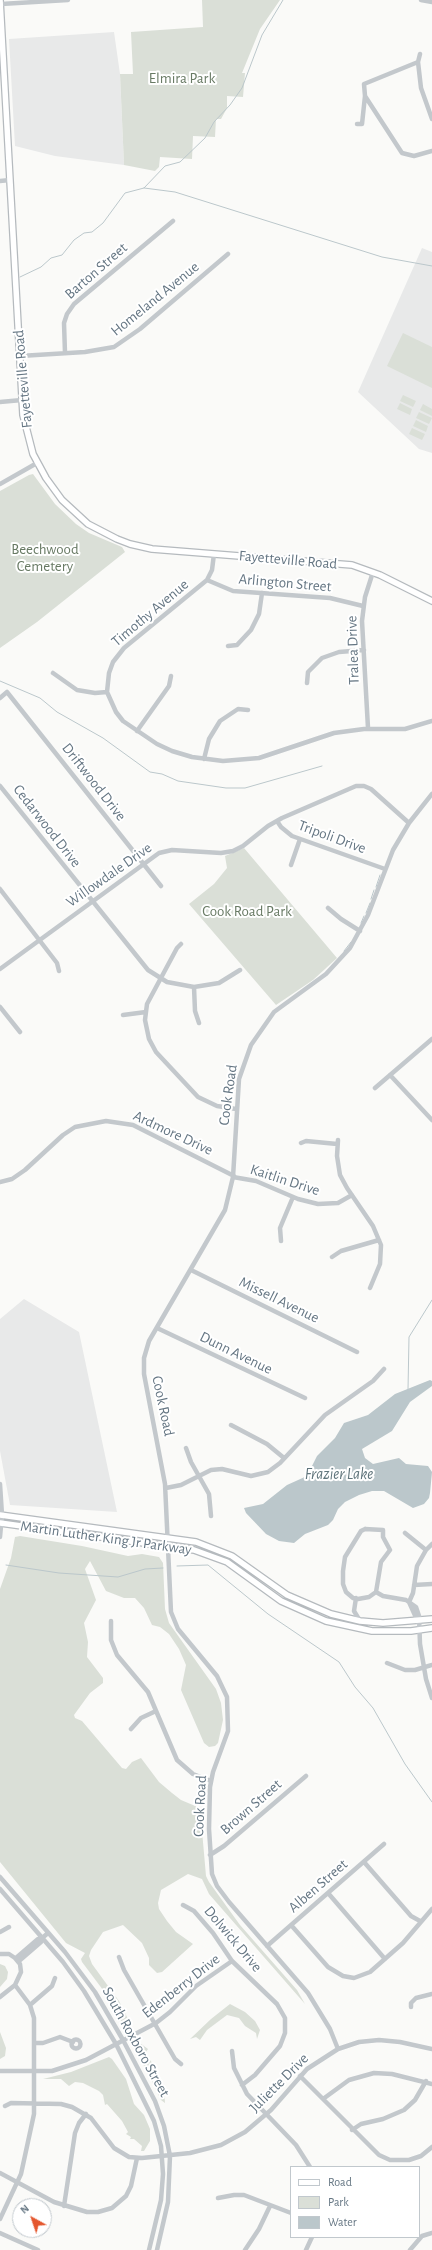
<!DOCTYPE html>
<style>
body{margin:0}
#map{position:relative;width:432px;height:2250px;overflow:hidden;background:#fafaf8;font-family:"Alegreya Sans",sans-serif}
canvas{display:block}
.legend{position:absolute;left:290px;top:2166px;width:130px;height:72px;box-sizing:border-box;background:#fff;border:1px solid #c1c8cd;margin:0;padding:5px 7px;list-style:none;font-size:12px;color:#657683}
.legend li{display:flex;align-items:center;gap:8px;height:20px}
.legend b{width:20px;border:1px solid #c1c8cd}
.north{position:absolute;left:12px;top:2198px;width:40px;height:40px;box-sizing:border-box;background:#fff;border:1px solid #c1c8cd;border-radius:50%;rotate:320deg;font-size:11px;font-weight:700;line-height:16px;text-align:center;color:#657683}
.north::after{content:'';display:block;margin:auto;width:14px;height:18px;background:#e4572e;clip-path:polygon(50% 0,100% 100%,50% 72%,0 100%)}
</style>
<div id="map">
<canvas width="432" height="2250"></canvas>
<ul class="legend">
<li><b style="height:5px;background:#fff"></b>Road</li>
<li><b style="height:11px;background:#dadfd7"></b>Park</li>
<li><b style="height:11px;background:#bbc7cb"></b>Water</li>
</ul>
<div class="north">N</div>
</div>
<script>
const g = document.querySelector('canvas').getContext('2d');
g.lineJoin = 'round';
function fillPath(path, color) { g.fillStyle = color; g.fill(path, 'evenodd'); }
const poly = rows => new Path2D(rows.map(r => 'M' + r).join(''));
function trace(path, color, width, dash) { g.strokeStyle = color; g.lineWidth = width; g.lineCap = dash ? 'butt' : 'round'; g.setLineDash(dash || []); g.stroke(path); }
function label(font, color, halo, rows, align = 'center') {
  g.font = font + ' "Alegreya Sans",sans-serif'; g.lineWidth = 4; g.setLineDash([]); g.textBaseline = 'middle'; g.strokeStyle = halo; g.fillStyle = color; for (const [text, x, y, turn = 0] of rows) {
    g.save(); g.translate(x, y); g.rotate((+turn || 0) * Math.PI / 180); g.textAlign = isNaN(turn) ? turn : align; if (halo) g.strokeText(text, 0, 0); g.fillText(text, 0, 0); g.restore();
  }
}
const built = poly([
 [114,32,120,74,124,165,55,156,15,146,9,39],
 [422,248,432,252,432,453,419,449,358,392],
 [24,1299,79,1332,117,1512,10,1505,0,1451,0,1319]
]);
const green = poly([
 [202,0,280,0,260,29,242,73,245,73,243,97,227,96,227,108,221,119,216,119,215,137,193,136,192,159,160,157,159,167,155,171,124,165,120,74,133,74,131,32,203,27],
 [403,333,432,347,432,388,387,366],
 [403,395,416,401,413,407,400,401],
 [400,403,412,409,410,415,397,409],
 [423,404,432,409,432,416,420,410],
 [419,412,432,418,429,424,416,418],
 [416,420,428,426,426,432,413,426],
 [412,428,425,434,422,440,409,434],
 [33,474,55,504,76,524,89,533,122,547,125,552,37,622,0,648,0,491,29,475],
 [244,848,337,958,313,980,276,1005,189,904,214,884,227,868,225,856],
 [20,1536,82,1546,128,1556,142,1554,159,1557,163,1563,165,1609,169,1623,216,1689,221,1703,223,1720,218,1743,215,1746,209,1747,204,1743,181,1690,186,1665,179,1649,169,1634,160,1627,152,1625,144,1608,135,1598,124,1598,106,1591,90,1561,85,1569,96,1600,84,1623,88,1642,87,1657,103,1678,103,1683,90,1693,74,1715,75,1718,82,1721,122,1768,126,1769,132,1762,141,1758,159,1782,172,1793,181,1800,200,1808,206,1876,209,1882,240,1925,297,1990,305,2004,209,1894,202,1879,188,1874,161,1890,158,1903,159,1909,167,1921,176,1932,193,1944,162,1972,157,1973,149,1965,149,1958,142,1943,123,1925,103,1932,91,1950,89,1956,92,1964,119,2001,131,2025,124,2026,103,1990,82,1962,81,1959,85,1953,66,1943,0,1862,0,1589,11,1558,15,1537],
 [0,1964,5,1966,8,1972,7,1979,0,1987],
 [230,2004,245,2012,255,2021,260,2030,257,2039,256,2033,245,2026,239,2018,227,2015,207,2030,200,2040,196,2037,190,2039,211,2019],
 [0,2032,6,2048,5,2056,0,2059],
 [137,2041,148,2049,146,2052,159,2076,164,2090,165,2103,161,2100,136,2050],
 [109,2057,112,2059,126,2079,134,2104,144,2115,150,2129,150,2141,144,2151,141,2151,142,2146,134,2139,130,2139,131,2137,126,2134,128,2132,122,2121,107,2104,105,2105,103,2095,99,2091,83,2083,75,2082,69,2086,61,2079,43,2079,71,2072]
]);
const water = poly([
 [430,1380,432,1381,432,1386,410,1402,392,1431,362,1449,365,1458,373,1464,399,1458,406,1464,428,1466,432,1472,430,1493,429,1498,424,1504,413,1508,384,1491,372,1491,359,1495,345,1502,338,1509,333,1520,328,1525,305,1534,294,1543,279,1541,266,1534,246,1513,244,1508,263,1504,287,1485,307,1476,317,1456,335,1438,344,1423,368,1415,395,1394]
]);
const stream = poly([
 [144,188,175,192,382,257,432,266],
 [20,277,41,267,51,258,62,255,74,240,84,233,92,232,103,223,125,193,144,188,165,166,180,162,205,138,214,122,230,105,242,88,262,35,283,0],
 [0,681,40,698,57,712,103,738,150,772,162,774,178,781,226,788,245,788,322,766],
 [376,887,380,875],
 [371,899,374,890],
 [366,913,370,903],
 [361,923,364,916],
 [344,951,351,942],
 [408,1390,409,1337,432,1300],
 [6,1565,59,1573,118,1577,145,1569,163,1568],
 [177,1566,208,1565,268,1614,339,1662,355,1687,373,1708,405,1764,432,1802]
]);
const minor = poly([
 [421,0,432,2],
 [1,4,68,0],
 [420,54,418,62,421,88,432,119],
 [365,96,364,84,418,62],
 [357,124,362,124,365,96,402,153,414,156,432,151],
 [0,181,10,180],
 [65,353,64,323,67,314,74,304,173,221],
 [20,356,85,352,114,347,140,329,228,254],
 [0,402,22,400],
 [0,484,37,463],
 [214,554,212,570,207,580,124,648,113,662,109,673,107,692,116,712,123,721,157,744,172,751,192,757,223,761,259,758,334,733,364,729,405,729,432,721],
 [207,580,233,591,330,598,363,606],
 [228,646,237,645,251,630,259,614,262,593],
 [53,673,77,690,95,693,107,692],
 [307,683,308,672,322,658,339,652,364,650],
 [0,698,7,692,161,886],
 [368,728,362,621,365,597,373,572],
 [137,731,169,686,171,676],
 [204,759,209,739,220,721,238,709,248,710],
 [0,786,148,970,167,982,194,987,219,983,240,970],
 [277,821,281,827,292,836,385,869],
 [291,865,300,839],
 [0,889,57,963,59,971],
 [328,908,341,919,360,931],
 [181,944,177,948,147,1004,145,1020,149,1039,156,1052,198,1097,217,1106,236,1109],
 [0,969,159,853,172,850,221,853,233,851,243,846,268,826,282,818,356,786,364,786,371,789,409,823],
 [194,987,195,1011,199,1023],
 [0,1007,20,1032],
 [123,1015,146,1012],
 [390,1075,432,1120],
 [375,1088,432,1039],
 [338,1140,337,1156,340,1175,347,1188,373,1226,381,1245,380,1264,370,1288],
 [301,1143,306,1141,337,1144],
 [233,1177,256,1181,298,1199,318,1204,338,1203,352,1195],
 [0,1182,12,1179,25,1170,63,1135,75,1127,106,1121,133,1125,234,1176],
 [281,1241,280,1228,293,1197],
 [332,1257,341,1251,379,1240],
 [191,1270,357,1352],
 [157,1328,305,1398],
 [231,1425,267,1444,284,1458],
 [186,1448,191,1462,209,1494,211,1516],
 [0,1484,2,1515,0,1537],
 [166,1488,181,1485,211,1470,222,1469,251,1476,268,1472,280,1463,325,1415,373,1381,384,1369],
 [365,1529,383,1530,383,1537,390,1550,381,1562,376,1592,369,1597,358,1599,353,1598,346,1592,343,1584,343,1571,345,1557,361,1531,365,1529],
 [405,1533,426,1550],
 [414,1585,432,1584],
 [376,1592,383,1596,406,1600,416,1607,419,1616,420,1644,426,1679,432,1698],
 [356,1598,354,1611,360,1621],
 [409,1602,413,1593,417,1566,426,1550,432,1544],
 [409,1602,418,1622],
 [111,1621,111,1640,117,1655,148,1692,177,1760,193,1774,211,1781],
 [387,1663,405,1670,415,1670,432,1665],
 [131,1729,141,1718,156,1711],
 [210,1855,224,1846,306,1776],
 [364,1862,411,1916,420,1921],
 [0,1877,65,1952,95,1992,123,2040,155,2101,164,2126,170,2156,168,2202,157,2250],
 [0,1889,63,1962,84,1991,116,2044,154,2121,161,2146,163,2174,161,2200,149,2250],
 [328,1893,385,1959],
 [183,1905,194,1911,213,1933,232,1961,277,2004,285,2018,285,2033,280,2046,255,2075,242,2085],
 [291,1925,328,1967,343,1976,354,1978,370,1972,403,1943,432,1909],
 [0,1932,9,1927],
 [267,1946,384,1844],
 [0,1954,9,1954,15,1958,20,1964,21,1972,15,1985,0,1997],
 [119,1957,124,1970,175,2059,181,2064],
 [16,1958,38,1939,41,1939,48,1933],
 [19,1961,41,1942,41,1939],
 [30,2005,52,1986,55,1978],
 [411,2007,411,2003,416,1998,432,1994],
 '71.5 2044a4.5 4.5 0 1 1 9 0a4.5 4.5 0 1 1-9 0Z',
 [34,2043,43,2043,60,2037,73,2042],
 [338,2049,330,2029,308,1993,229,1902,217,1886,212,1874,209,1829,210,1787,213,1772,228,1731,227,1697,217,1676,178,1629,171,1612,165,1484,144,1374,144,1358,149,1341,225,1210,233,1177,239,1079,251,1045,274,1012,326,974,350,948,368,915,393,850,409,823,432,794],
 [232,2051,234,2068,247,2094,296,2145,310,2167],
 [0,2071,52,2071,86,2060,156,2023,170,2012,196,1986,232,1961],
 [300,2076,379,2155,390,2160,409,2160,421,2156,432,2147],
 [323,2099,349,2080,374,2073,392,2074,432,2084],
 [5,2106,11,2103,61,2104,72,2107,91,2118,114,2148,129,2157,142,2158,190,2153,221,2145,245,2132,271,2110,307,2069,338,2049,359,2042,379,2040,400,2042,432,2049],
 [352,2130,361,2124,383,2119,404,2110,415,2100,426,2081],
 [0,2173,54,2202,87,2212,98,2212,112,2208,126,2196,131,2186,137,2158],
 [218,2198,234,2195,244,2195,291,2213],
 [64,2206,75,2133,79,2123,86,2114],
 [0,2219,21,2174,34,2114,34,2018,30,2005,15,1985],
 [0,2233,38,2250],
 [245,2250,259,2229,270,2206],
 [306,2250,312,2237],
 [410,2250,422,2236,432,2233]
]);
const major = poly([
 [0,0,23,415,33,454,46,478,62,500,88,524,117,539,130,544,152,549,352,565,380,575,432,601],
 [0,1515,196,1542,232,1556,287,1595,331,1614,360,1621,383,1623,432,1619],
 [0,1523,194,1550,227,1562,281,1601,326,1621,372,1631,411,1631,432,1628]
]);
const parkNames = [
 ["Elmira Park",182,78],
 ["Beechwood",45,549],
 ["Cemetery",45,566],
 ["Cook Road Park",247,911]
];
const streetNames = [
 ["Barton Street",96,271,-41],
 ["Homeland Avenue",155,299,-39],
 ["Fayetteville Road",23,379,-95],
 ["Fayetteville Road",288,560,5],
 ["Arlington Street",285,583,5],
 ["Timothy Avenue",150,613,-40],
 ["Tralea Drive",353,650,-92],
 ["Driftwood Drive",94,782,52],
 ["Cedarwood Drive",47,826,52],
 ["Tripoli Drive",332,837,20],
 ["Willowdale Drive",109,875,-35],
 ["Cook Road",228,1095,-82],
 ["Ardmore Drive",173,1133,25],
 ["Kaitlin Drive",285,1180,18],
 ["Missell Avenue",279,1300,26],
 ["Dunn Avenue",236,1353,26],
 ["Cook Road",163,1406,78],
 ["Martin Luther King Jr Parkway",106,1538,8],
 ["Cook Road",200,1806,-87],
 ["Brown Street",251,1807,-41],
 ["Alben Street",318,1886,-41],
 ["Dolwick Drive",233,1939,50],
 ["Edenberry Drive",181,1986,-38],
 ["South Roxboro Street",136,2042,61],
 ["Juliette Drive",279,2083,-45]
];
const waterNames = [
 ["Frazier Lake",339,1474]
];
fillPath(built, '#e8e9e9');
fillPath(green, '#dadfd7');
fillPath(water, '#bbc7cb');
trace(stream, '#bbc7cb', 1);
trace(major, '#b5babe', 8);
trace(minor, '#c3c8cc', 4.5);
trace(major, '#fff', 5.5);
label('15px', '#687a64', '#fff', parkNames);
label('15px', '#657683', '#fff', streetNames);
label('italic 16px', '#60757c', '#fff', waterNames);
</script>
